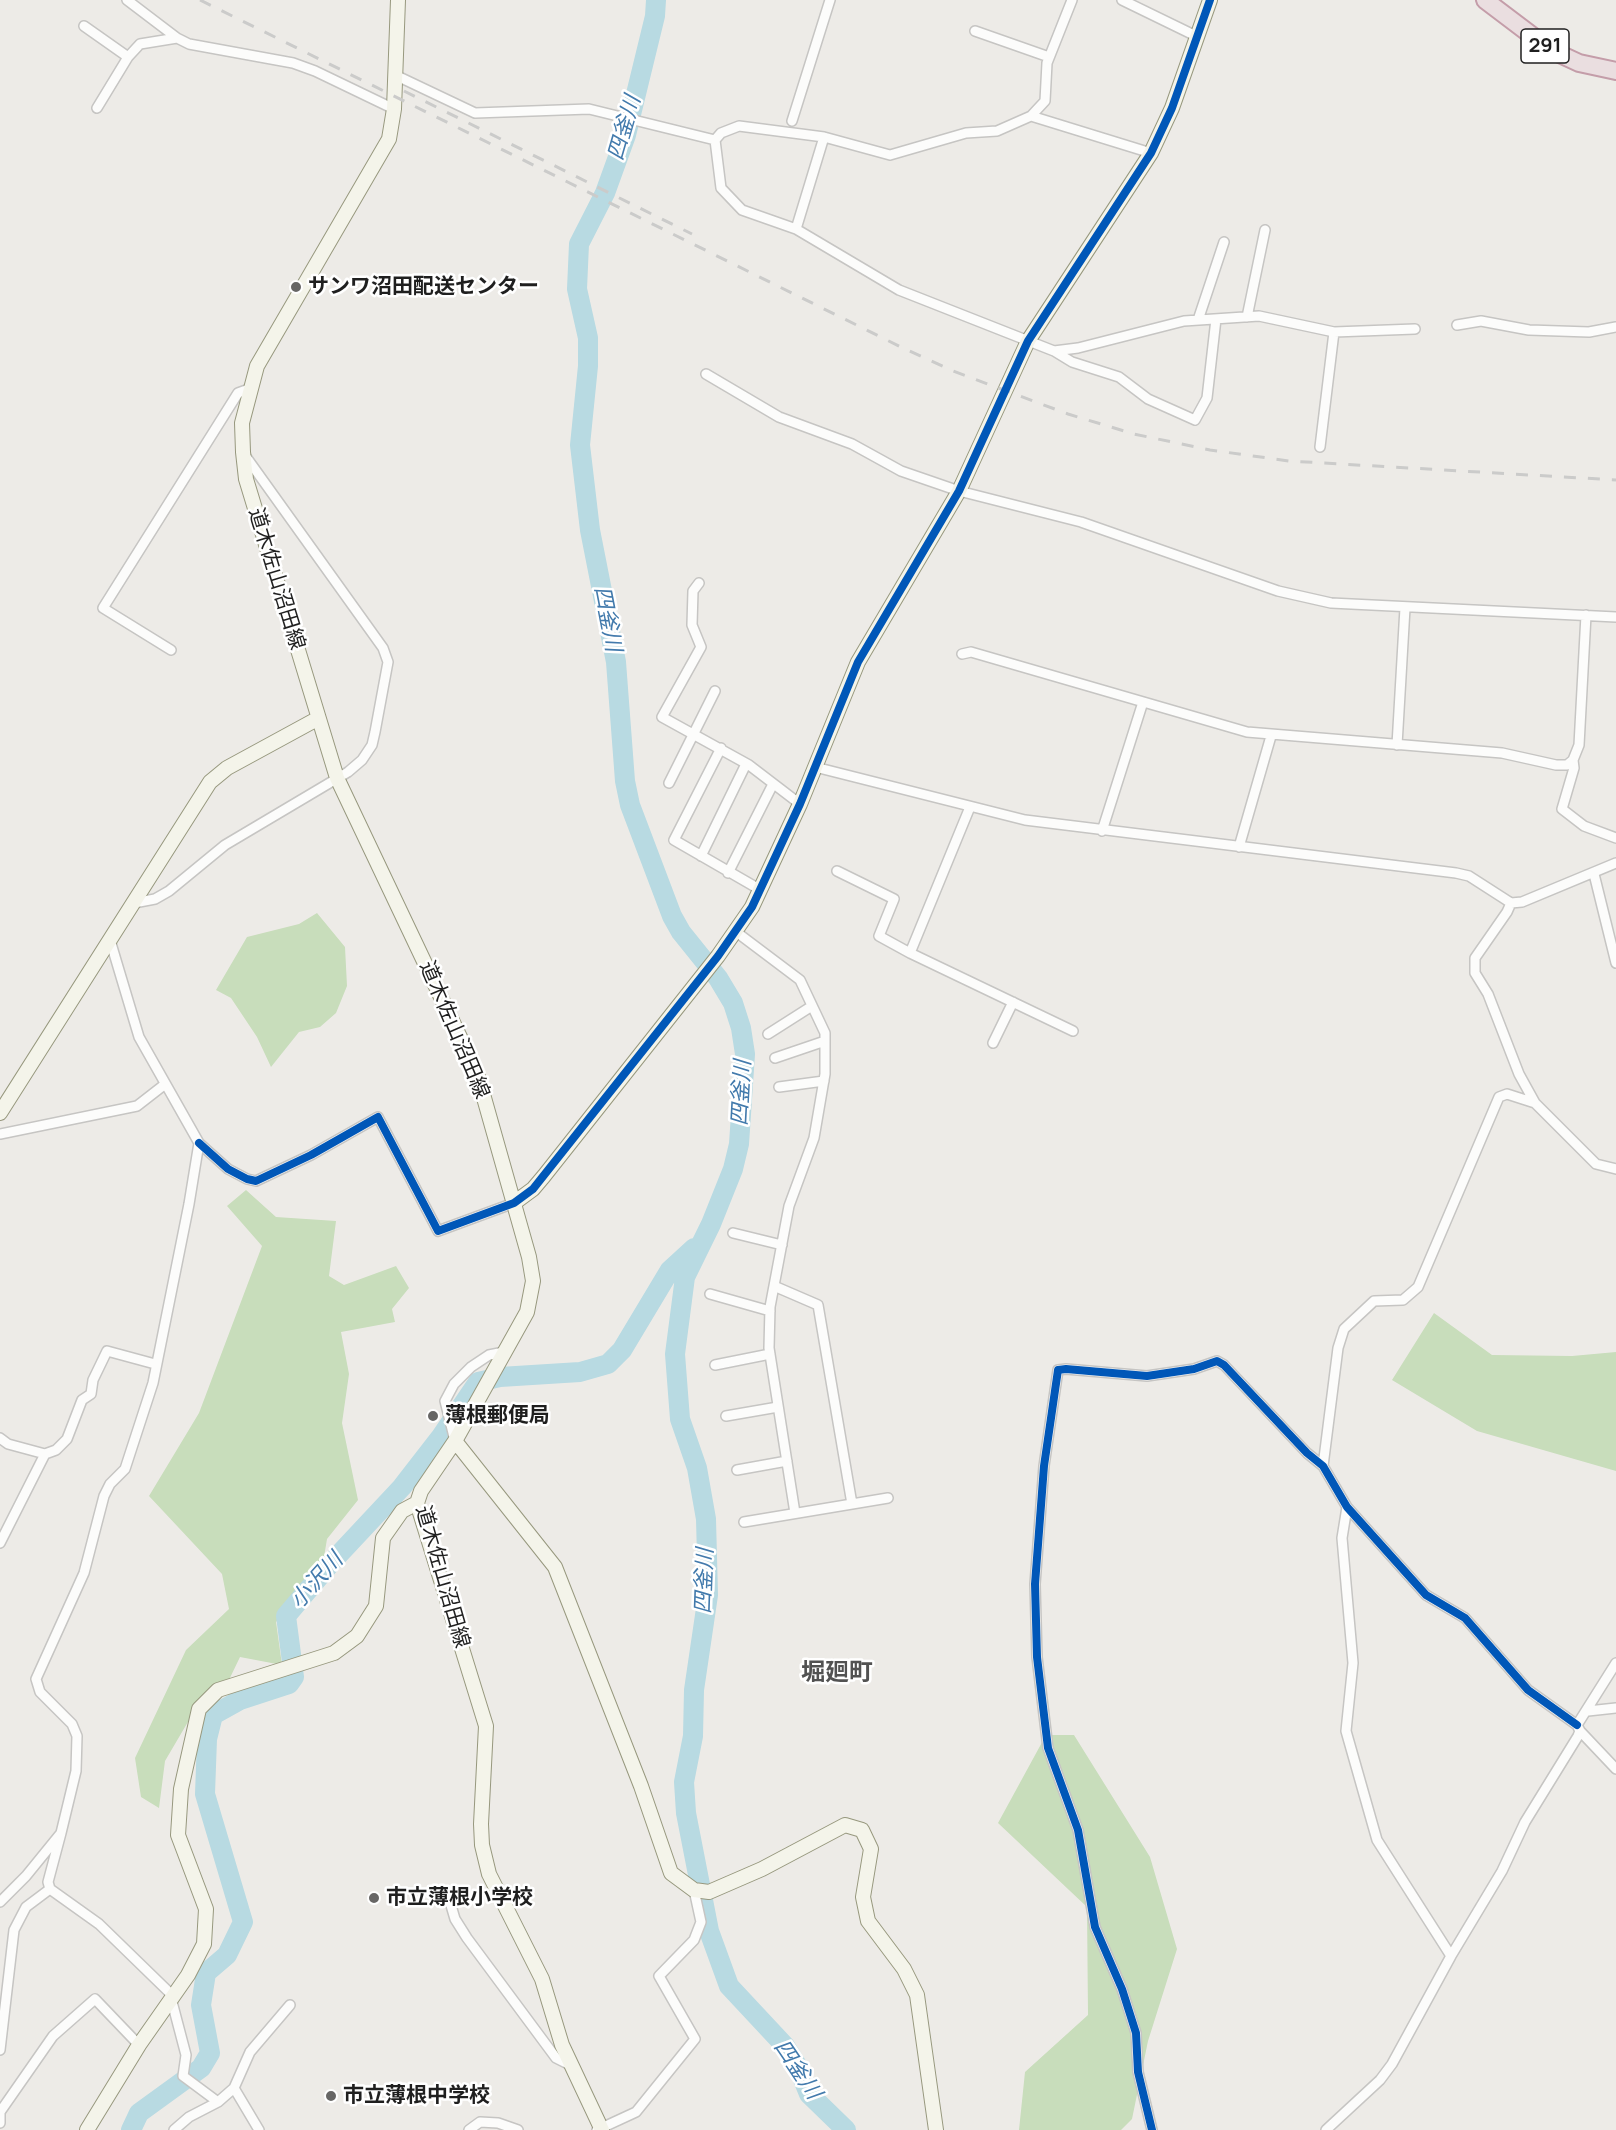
<!DOCTYPE html>
<meta charset="utf-8">
<style>
body{margin:0}
canvas{display:block;background:#edebe7}
</style>
<canvas width="1616" height="2130"></canvas>
<script>
const g = document.querySelector('canvas').getContext('2d');
g.lineJoin = 'round';
function fillPath(path, color) { g.fillStyle = color; g.fill(path, 'evenodd'); }
const poly = rows => new Path2D(rows.map(r => 'M' + r).join(''));
function trace(path, color, width, dash) { g.strokeStyle = color; g.lineWidth = width; g.lineCap = dash ? 'butt' : 'round'; g.setLineDash(dash || []); g.stroke(path); }
function label(font, color, halo, rows, align = 'center') {
  g.font = font + ' Manrope,"Noto Sans JP",sans-serif'; g.lineWidth = 5; g.setLineDash([]); g.textBaseline = 'middle'; g.strokeStyle = halo; g.fillStyle = color; for (const [text, x, y, turn = 0] of rows) {
    g.save(); g.translate(x, y); g.rotate((+turn || 0) * Math.PI / 180); g.textAlign = isNaN(turn) ? turn : align; if (halo) g.strokeText(text, 0, 0); g.fillText(text, 0, 0); g.restore();
  }
}
const forest = poly([
 [317,913,345,947,347,986,336,1013,320,1027,299,1032,271,1067,257,1037,231,998,216,990,247,937,299,924],
 [246,1190,276,1217,336,1221,329,1276,344,1285,396,1266,409,1288,392,1309,395,1322,341,1332,349,1374,342,1423,358,1500,327,1539,321,1575,276,1622,282,1665,240,1657,227,1684,192,1715,165,1761,159,1808,141,1797,135,1758,186,1650,229,1609,222,1574,149,1496,199,1413,262,1246,227,1206],
 [1434,1313,1492,1355,1572,1356,1616,1352,1616,1471,1477,1431,1392,1380],
 [1046,1735,1074,1735,1150,1857,1177,1949,1148,2041,1132,2119,1121,2130,1019,2130,1025,2072,1088,2015,1087,1907,998,1823]
]);
const river = poly([
 [656,0,655,16,626,135,605,193,579,244,577,289,588,338,588,366,580,445,590,530,616,662,625,781,630,805,672,916,681,932,718,978,733,1003,741,1028,745,1054,739,1144,733,1169,711,1224,685,1277,675,1354,680,1419,697,1468,706,1519,708,1595,694,1690,693,1736,684,1782,686,1813,709,1931,729,1986,785,2046,798,2067,809,2094,846,2130],
 [131,2130,139,2113,201,2068,210,2053,201,2005,206,1973,227,1955,243,1922,205,1794,207,1739,213,1715,240,1700,289,1684,294,1677,286,1616,329,1565,402,1487,440,1438,478,1382,500,1377,580,1372,608,1364,622,1350,670,1270,694,1248]
]);
const street = poly([
 [127,0,177,38,189,44,293,63,315,71,394,109],
 [1122,0,1198,37],
 [84,26,128,57],
 [975,31,1049,57],
 [395,75,475,113,589,109,715,140,721,133,739,126,824,137,890,155,966,133,997,131,1031,116,1151,153],
 [97,108,128,57,140,44,177,38],
 [1031,116,1045,101,1047,63,1072,0],
 [792,121,830,0],
 [715,140,721,188,742,210,796,229,899,290,1054,351,1078,348,1184,321,1259,316,1334,332,1415,329],
 [796,229,824,137],
 [1247,317,1265,230],
 [1198,320,1224,242],
 [1457,325,1481,321,1529,330,1589,332,1616,327],
 [1054,351,1072,362,1119,377,1148,399,1195,420,1207,398,1216,319],
 [706,374,779,417,852,444,901,471,959,491,1081,522,1278,591,1331,603,1616,617],
 [1320,447,1334,332],
 [699,583,693,591,692,625,701,647,662,717,749,765,800,804],
 [171,650,103,608,238,393,249,389],
 [962,654,971,652,1247,732,1502,753,1556,765,1567,765,1573,760,1579,745,1586,615],
 [1397,745,1405,608],
 [721,748,674,840,759,889],
 [1573,760,1574,768,1562,809,1584,826,1616,838],
 [815,767,1025,820,1456,873,1469,876,1511,903,1522,902,1616,863],
 [669,783,715,691],
 [970,807,910,953,1073,1031],
 [1102,831,1143,702],
 [1239,847,1271,736],
 [701,856,746,764],
 [837,871,894,899,879,936,910,953],
 [728,873,772,786],
 [1594,874,1616,963],
 [134,903,155,899,169,891,225,845,348,772,362,760,372,745,375,732,388,662,383,648,244,454],
 [1511,903,1507,912,1475,958,1475,973,1488,994,1519,1074,1535,1103,1596,1164,1616,1169],
 [735,931,800,980,825,1033,825,1074,814,1138,789,1206,770,1307,769,1348,795,1513],
 [768,1034,812,1006],
 [993,1043,1013,1002],
 [775,1058,825,1041],
 [779,1087,824,1081],
 [0,1134,137,1106,164,1085],
 [199,1143,228,1169,247,1179,256,1181,311,1155,378,1117,438,1231,514,1203],
 [733,1233,782,1245],
 [774,1286,818,1305,852,1504],
 [710,1294,770,1311],
 [715,1365,770,1354],
 [726,1416,778,1407],
 [0,1438,8,1444,45,1454,56,1450,67,1439,82,1400,91,1394,93,1380,107,1351,155,1364],
 [455,1441,445,1401,454,1384,471,1367,489,1355,504,1352],
 [1323,1466,1338,1348,1344,1329,1374,1301,1403,1300,1418,1287,1499,1097,1507,1094,1535,1103],
 [737,1470,787,1461],
 [1347,1507,1342,1538,1353,1663,1346,1731,1377,1840,1451,1956],
 [744,1522,888,1498],
 [0,1543,45,1454],
 [1588,1711,1616,1708],
 [1580,1731,1616,1769],
 [61,1833,76,1771,77,1736,72,1724,40,1692,36,1679,84,1573,104,1496,110,1484,125,1469,153,1383,189,1204,199,1143,139,1037,110,940],
 [0,1902,26,1876,61,1833,48,1882,50,1889,99,1924,172,1995],
 [450,1902,455,1919,467,1938,556,2058,570,2065],
 [171,1998,186,2055,183,2076,218,2102],
 [0,2050,14,1930,26,1907,50,1889],
 [234,2088,259,2130],
 [0,2111,0,2123],
 [0,2112,53,2036,95,1999,139,2045],
 [174,2130,189,2117,218,2102,234,2088,250,2052,290,2005],
 [469,2130,480,2122,498,2123,518,2130],
 [597,2130,636,2112,695,2039,659,1976,694,1940,701,1922,694,1890],
 [1152,2130,1138,2072,1136,2033,1122,1989,1095,1927,1078,1830,1048,1748,1037,1657,1035,1584,1044,1466,1058,1370,1066,1369,1147,1376,1194,1369,1217,1361,1224,1365,1307,1453,1323,1466,1347,1507,1426,1595,1465,1618,1528,1690,1577,1725],
 [1326,2130,1380,2080,1392,2064,1451,1956,1502,1871,1525,1822,1578,1736,1580,1731,1577,1725,1616,1663]
]);
const secondary = poly([
 [398,0,394,109,389,139,257,366,242,423,243,452,246,479,337,778,477,1073,529,1257,533,1281,527,1312,455,1441,421,1491,417,1503,486,1726,481,1824,482,1845,489,1874,542,1979,562,2045,602,2130],
 [0,1113,210,782,227,768,317,719],
 [514,1203,533,1189,544,1176,718,956,752,907,800,804,858,662,959,491,1028,341,1151,153,1172,108,1210,0],
 [455,1441,555,1567,641,1786,671,1873,694,1890,709,1892,762,1869,845,1825,862,1830,871,1849,863,1897,868,1921,904,1969,917,1995,936,2130],
 [87,2130,139,2045,188,1975,204,1944,206,1909,178,1835,181,1789,199,1709,218,1690,334,1653,357,1636,376,1606,383,1538,402,1511,417,1503]
]);
const highway = poly([
 [1485,0,1551,50,1579,63,1616,71]
]);
const rail = poly([
 [200,0,905,349,953,371,1068,414,1134,434,1210,450,1289,461,1616,480],
 [404,91,692,234]
]);
const cycleway = poly([
 [199,1143,228,1169,247,1179,256,1181,311,1155,378,1117,438,1231,514,1203,533,1189,718,956,752,907,800,804,858,662,959,491,1028,341,1151,153,1172,108,1210,0],
 [1152,2130,1138,2072,1136,2033,1122,1989,1095,1927,1078,1830,1048,1748,1037,1657,1035,1584,1044,1466,1058,1370,1066,1369,1147,1376,1194,1369,1217,1361,1224,1365,1307,1453,1323,1466,1347,1507,1426,1595,1465,1618,1528,1690,1577,1725]
]);
const markers = [
 [296,287,6,"#676665"],
 [433,1416,6,"#676665"],
 [374,1898,6,"#676665"],
 [331,2096,6,"#676665"]
];
const shields = [
 [1545,46,48]
];
const shieldNames = [
 ["291",1545,46]
];
const poiNames = [
 ["サンワ沼田配送センター",308,287],
 ["薄根郵便局",445,1416],
 ["市立薄根小学校",386,1898],
 ["市立薄根中学校",343,2096]
];
const streetNames = [
 ["道木佐山沼田線",276,579,73],
 ["道木佐山沼田線",454,1030,67],
 ["道木佐山沼田線",442,1577,74]
];
const waterNames = [
 ["四釜川",625,128,-74],
 ["四釜川",607,619,79],
 ["四釜川",742,1093,-87],
 ["小沢川",317,1581,-48],
 ["四釜川",705,1581,-88],
 ["四釜川",797,2070,56]
];
const quarterNames = [
 ["堀廻町",837,1673]
];
fillPath(forest, '#c8ddbb');
trace(river, '#b8dae2', 20);
trace(street, '#c6c5c3', 12);
trace(secondary, '#97987e', 16);
trace(highway, '#c49da9', 20);
trace(street, '#fcfcfb', 9);
trace(secondary, '#f4f4ea', 14);
trace(highway, '#eadee0', 16);
trace(rail, '#cbcbca', 3, [12, 12]);
trace(cycleway, '#0057b8', 8);
for (const [x, y, r, color] of markers) { const dot = new Path2D(); dot.arc(x, y, r, 0, 2 * Math.PI); g.fillStyle = color; g.fill(dot); trace(dot, '#fff', 2); }
for (const [x, y, w] of shields) { const box = new Path2D(); box.roundRect(x - w / 2, y - 17, w, 34, 4.5); g.fillStyle = '#fff'; g.fill(box); trace(box, '#1f1f1f', 1.5); }
label('bold 20px', '#1f1f1f', null, shieldNames);
label('bold 21px', '#1f1f1f', '#fff', poiNames, 'left');
label('21px', '#1f1f1f', '#fff', streetNames);
label('italic 22px', '#427aac', '#fff', waterNames);
label('bold 24px', '#525252', '#fff', quarterNames);
</script>
